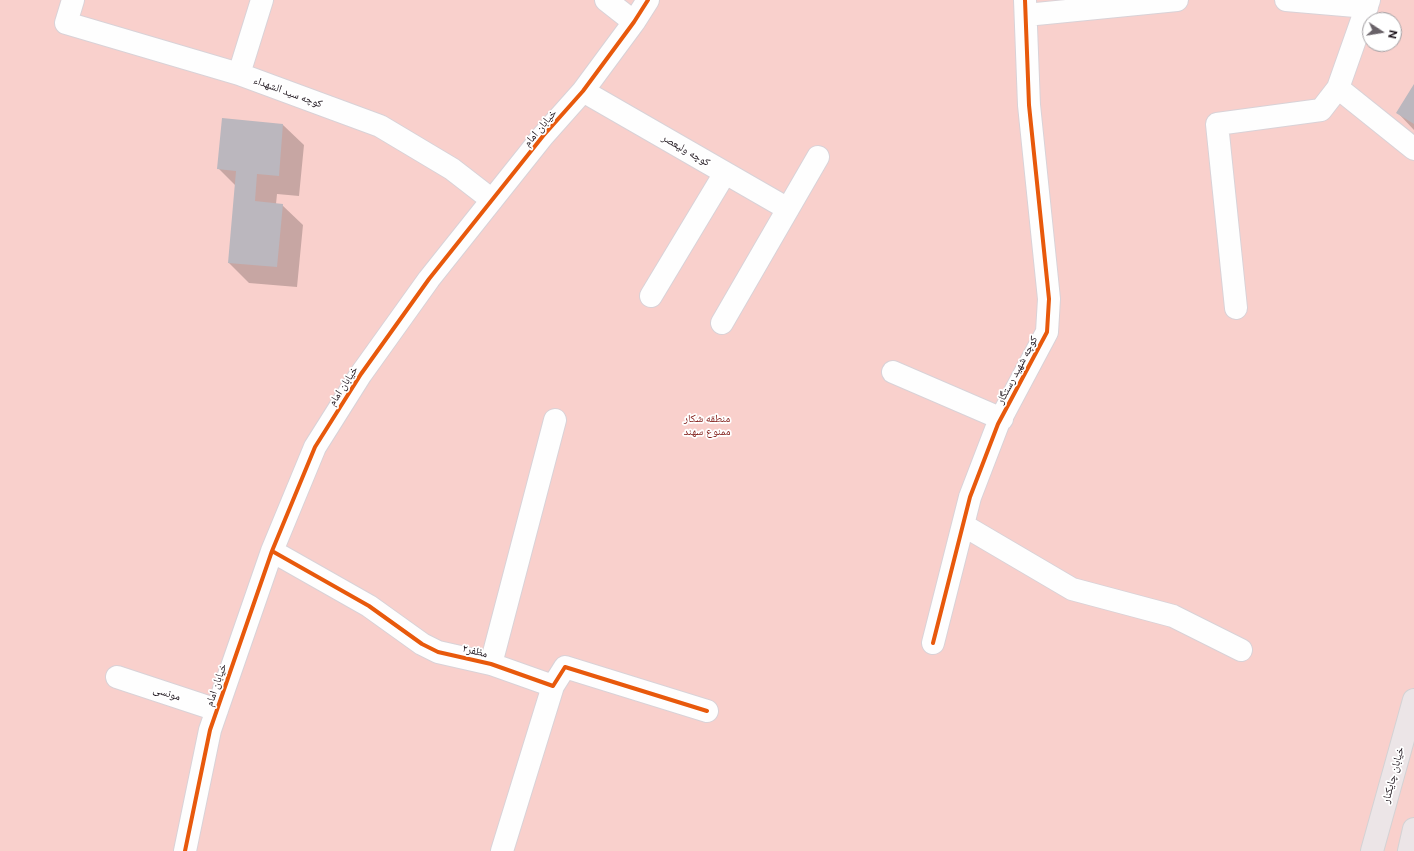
<!DOCTYPE html>
<meta charset="utf-8">
<style>
body{margin:0}
#map{position:relative;width:1414px;height:851px;overflow:hidden;background:#fbf8fa;font-family:"Public Sans",sans-serif}
canvas{display:block}
.north{position:absolute;left:1362px;top:12px;width:40px;height:40px;box-sizing:border-box;background:#fff;border:1px solid #a3a0a3;border-radius:50%;rotate:102deg;font-size:11px;font-weight:700;line-height:16px;text-align:center;color:#1a1119}
.north::after{content:'';display:block;margin:auto;width:14px;height:18px;background:#696268;clip-path:polygon(50% 0,100% 100%,50% 72%,0 100%)}
</style>
<div id="map">
<canvas width="1414" height="851"></canvas>
<div class="north">N</div>
</div>
<script>
const g = document.querySelector('canvas').getContext('2d');
g.lineJoin = 'round';
function fillPath(path, color) { g.fillStyle = color; g.fill(path, 'evenodd'); }
const poly = rows => new Path2D(rows.map(r => 'M' + r).join(''));
function trace(path, color, width, dash) { g.strokeStyle = color; g.lineWidth = width; g.lineCap = dash ? 'butt' : 'round'; g.setLineDash(dash || []); g.stroke(path); }
function label(font, color, halo, rows, align = 'center') {
  g.font = font + ' "Public Sans","Noto Naskh Arabic",sans-serif'; g.lineWidth = 3.5; g.setLineDash([]); g.textBaseline = 'middle'; g.strokeStyle = halo; g.fillStyle = color; for (const [text, x, y, turn = 0] of rows) {
    g.save(); g.translate(x, y); g.rotate((+turn || 0) * Math.PI / 180); g.textAlign = isNaN(turn) ? turn : align; if (halo) g.strokeText(text, 0, 0); g.fillText(text, 0, 0); g.restore();
  }
}
const green = poly([
 [0,0,1414,0,1414,851,0,851],
 [1370,20,1394,20,1394,44,1370,44]
]);
const shadow = poly([
 [1414,86,1414,130,1398,113],
 [223,119,283,125,304,145,299,196,277,194,276,204,282,205,303,225,297,287,249,283,229,263,236,186,218,168]
]);
const building = poly([
 [1414,84,1414,124,1396,113],
 [222,118,283,124,279,176,257,174,255,201,283,204,277,267,228,263,236,171,217,169]
]);
const minor = poly([
 [73,0,66,23,239,74,380,126,452,169,492,200],
 [606,0,634,22],
 [1286,0,1367,7],
 [1026,15,1177,0],
 [239,74,262,0],
 [1338,88,1414,149],
 [583,91,788,209],
 [651,296,725,173],
 [1236,308,1217,124,1321,110,1338,88,1369,0],
 [722,323,818,157],
 [893,372,1002,419],
 [963,525,1072,589,1173,616,1241,650],
 [272,551,369,606,422,644,438,652,491,664,553,686,565,667,707,711],
 [933,643,970,497,998,424,1047,332,1049,299,1029,105,1025,0],
 [491,664,555,420],
 [117,677,217,710],
 [185,851,210,730,272,551,315,447,361,374,429,279,543,136,583,91,634,22,648,0],
 [502,851,553,686]
]);
const major = poly([
 [1372,851,1414,700],
 [1409,851,1414,829]
]);
const cycleway = poly([
 [272,551,369,606,422,644,438,652,491,664,553,686,565,667,707,711],
 [933,643,970,497,998,424,1047,332,1049,299,1029,105,1025,0],
 [185,851,210,730,272,551,315,447,361,374,429,279,543,136,583,91,634,22,648,0]
]);
const streetNames = [
 ["کوچه سید الشهداء",288,92,20],
 ["خیابان امام",540,128,-50],
 ["کوچه ولیعصر",686,150,30],
 ["کوچه شهید رستگار",1017,370,-62],
 ["خیابان امام",343,386,-57],
 ["مظفر۲",475,651,14],
 ["خیابان امام",216,685,-71],
 ["مونسی",167,693,18],
 ["خیابان چایکنار",1393,775,-75]
];
const parkNames = [
 ["منطقه شکار",707,419],
 ["ممنوع سهند",707,432]
];
fillPath(green, '#f9d0cc');
fillPath(shadow, '#0003');
fillPath(building, '#bbb7be');
trace(minor, '#d9d2d7', 24);
trace(major, '#d4d2d4', 24);
trace(minor, '#fefefe', 22);
trace(major, '#ece5e7', 22);
trace(cycleway, '#e8590c', 4);
label('11px', '#1a1119', '#fff', streetNames);
label('11px', '#84211c', '#fff', parkNames);
</script>
